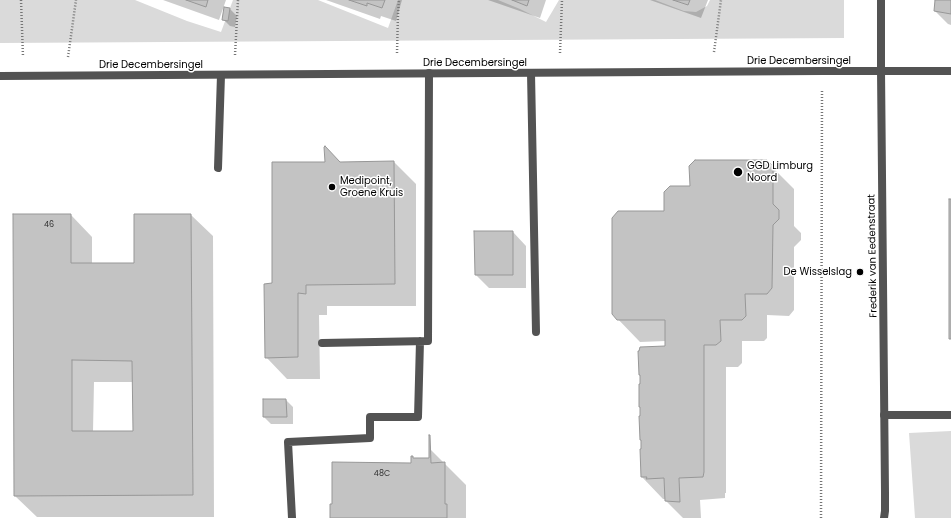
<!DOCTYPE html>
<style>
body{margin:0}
canvas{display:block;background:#fff}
</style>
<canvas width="951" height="518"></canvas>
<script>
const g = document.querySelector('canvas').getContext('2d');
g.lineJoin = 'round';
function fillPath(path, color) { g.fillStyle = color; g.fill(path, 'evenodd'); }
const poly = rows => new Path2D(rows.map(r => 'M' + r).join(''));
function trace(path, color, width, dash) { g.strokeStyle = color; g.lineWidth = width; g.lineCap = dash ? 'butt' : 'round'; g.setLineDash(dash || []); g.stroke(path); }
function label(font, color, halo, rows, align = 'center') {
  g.font = font + ' Poppins,sans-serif'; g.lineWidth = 3; g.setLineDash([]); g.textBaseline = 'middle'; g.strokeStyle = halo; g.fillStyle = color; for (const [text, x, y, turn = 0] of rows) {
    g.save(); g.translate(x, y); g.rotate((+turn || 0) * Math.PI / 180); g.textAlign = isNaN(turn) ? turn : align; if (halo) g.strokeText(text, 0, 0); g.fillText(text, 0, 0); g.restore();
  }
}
const green = poly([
 [0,0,135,0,187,21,221,32,233,0,318,0,388,28,398,0,498,0,520,9,546,22,559,0,655,0,684,11,696,12,707,6,710,0,844,0,844,38,0,43],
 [951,431,951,518,915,518,909,433]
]);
const shadow = poly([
 [163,0,226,0,219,20],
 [326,0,402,0,396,21,381,16,380,19],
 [488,0,546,0,540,18],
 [650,0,708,0,701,18],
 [936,0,951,0,951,25,948,24,935,11],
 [225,9,230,9,237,16,235,27,230,26,223,19],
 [766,161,794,189,794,226,801,233,801,240,794,247,794,310,789,316,767,315,767,338,764,341,742,341,742,363,738,367,726,367,726,493,725,493,725,498,700,500,701,518,683,518,666,501,666,499,663,499,642,477,641,385,666,347,666,341,640,342,613,314,665,212,691,187],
 [394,162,416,184,416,306,327,306,327,315,319,315,320,379,287,379,266,357,273,284,340,163],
 [71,215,92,237,92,264,135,264,191,215,213,236,214,517,37,517,15,496],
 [94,382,133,382,134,432,93,432],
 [513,232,526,246,526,288,489,288,476,275],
 [264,400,286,400,293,407,293,424,271,424,264,417],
 [430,449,466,485,466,518,331,518,412,464,430,459]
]);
const building = poly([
 [186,0,208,0,206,7,186,0],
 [349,0,385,0,382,8,367,3,367,6,349,0],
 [512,0,529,0,527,6,512,0],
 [673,0,690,0,688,5,673,0],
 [935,0,951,0,951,14,934,11,935,0],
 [224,7,230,8,228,21,222,20,224,7],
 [325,146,340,162,394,161,395,284,306,285,306,294,298,293,298,357,265,358,264,284,272,283,272,162,325,162,324,147,325,146],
 [695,160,767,160,773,166,773,204,779,210,779,219,773,225,772,288,767,294,745,294,746,316,742,320,720,320,721,341,716,345,704,345,704,472,703,477,679,478,680,502,665,501,664,478,646,479,647,477,641,477,640,449,641,449,641,440,640,440,639,416,640,416,640,407,639,407,639,384,640,384,640,375,639,375,638,351,639,351,640,347,665,346,665,320,617,320,612,314,612,218,618,211,664,211,664,192,670,186,690,186,689,166,695,160],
 [949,199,951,199,951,339,949,339,949,199],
 [13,214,71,214,71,263,134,263,134,214,191,214,193,495,14,496,13,214],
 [72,360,132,361,133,431,72,431,72,360],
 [474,231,513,231,513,275,475,275,474,231],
 [263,399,286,399,287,417,263,417,263,399],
 [429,435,430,435,431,463,445,462,445,504,447,504,447,518,330,518,330,504,332,504,332,462,411,463,411,456,413,456,413,458,429,458,429,435]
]);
const path = poly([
 [21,0,23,57],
 [714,52,721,0],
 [397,53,398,14,399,0],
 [560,53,562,0],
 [235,55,238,0],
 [68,57,76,0],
 [821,518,822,91]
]);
const lane = poly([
 [531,73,536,332],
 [218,168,221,75],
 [322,343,428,341,429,73],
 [884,415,951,415],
 [292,518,288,442,370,438,370,417,418,417,420,341]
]);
const street = poly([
 [881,0,881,70,885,492,885,511,884,518],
 [0,76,822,71,951,71]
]);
const markers = [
 [738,172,5,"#000"],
 [332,187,4,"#000"],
 [860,272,4,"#000"]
];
const numberNames = [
 ["46",49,225],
 ["48C",382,474]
];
const streetNames = [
 ["Drie Decembersingel",799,61],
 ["Drie Decembersingel",475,63],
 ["Drie Decembersingel",151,65],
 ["Frederik van Eedenstraat",873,256,-91]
];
const poiNames = [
 ["GGD Limburg",747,166],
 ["Noord",747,178],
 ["Medipoint,",340,181],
 ["Groene Kruis",340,193],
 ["De Wisselslag",852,272,"right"]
];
fillPath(green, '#dadada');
fillPath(shadow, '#0003');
fillPath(building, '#c3c3c3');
trace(building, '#979797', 1);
trace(path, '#757575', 2.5, [1, 2]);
trace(lane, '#535353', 8);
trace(street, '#535353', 8);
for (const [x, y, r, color] of markers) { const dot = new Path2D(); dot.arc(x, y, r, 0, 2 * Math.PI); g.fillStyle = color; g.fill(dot); trace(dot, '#fff', 1.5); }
label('8px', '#313131', null, numberNames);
label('10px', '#000', '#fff', streetNames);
label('10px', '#000', '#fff', poiNames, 'left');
</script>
